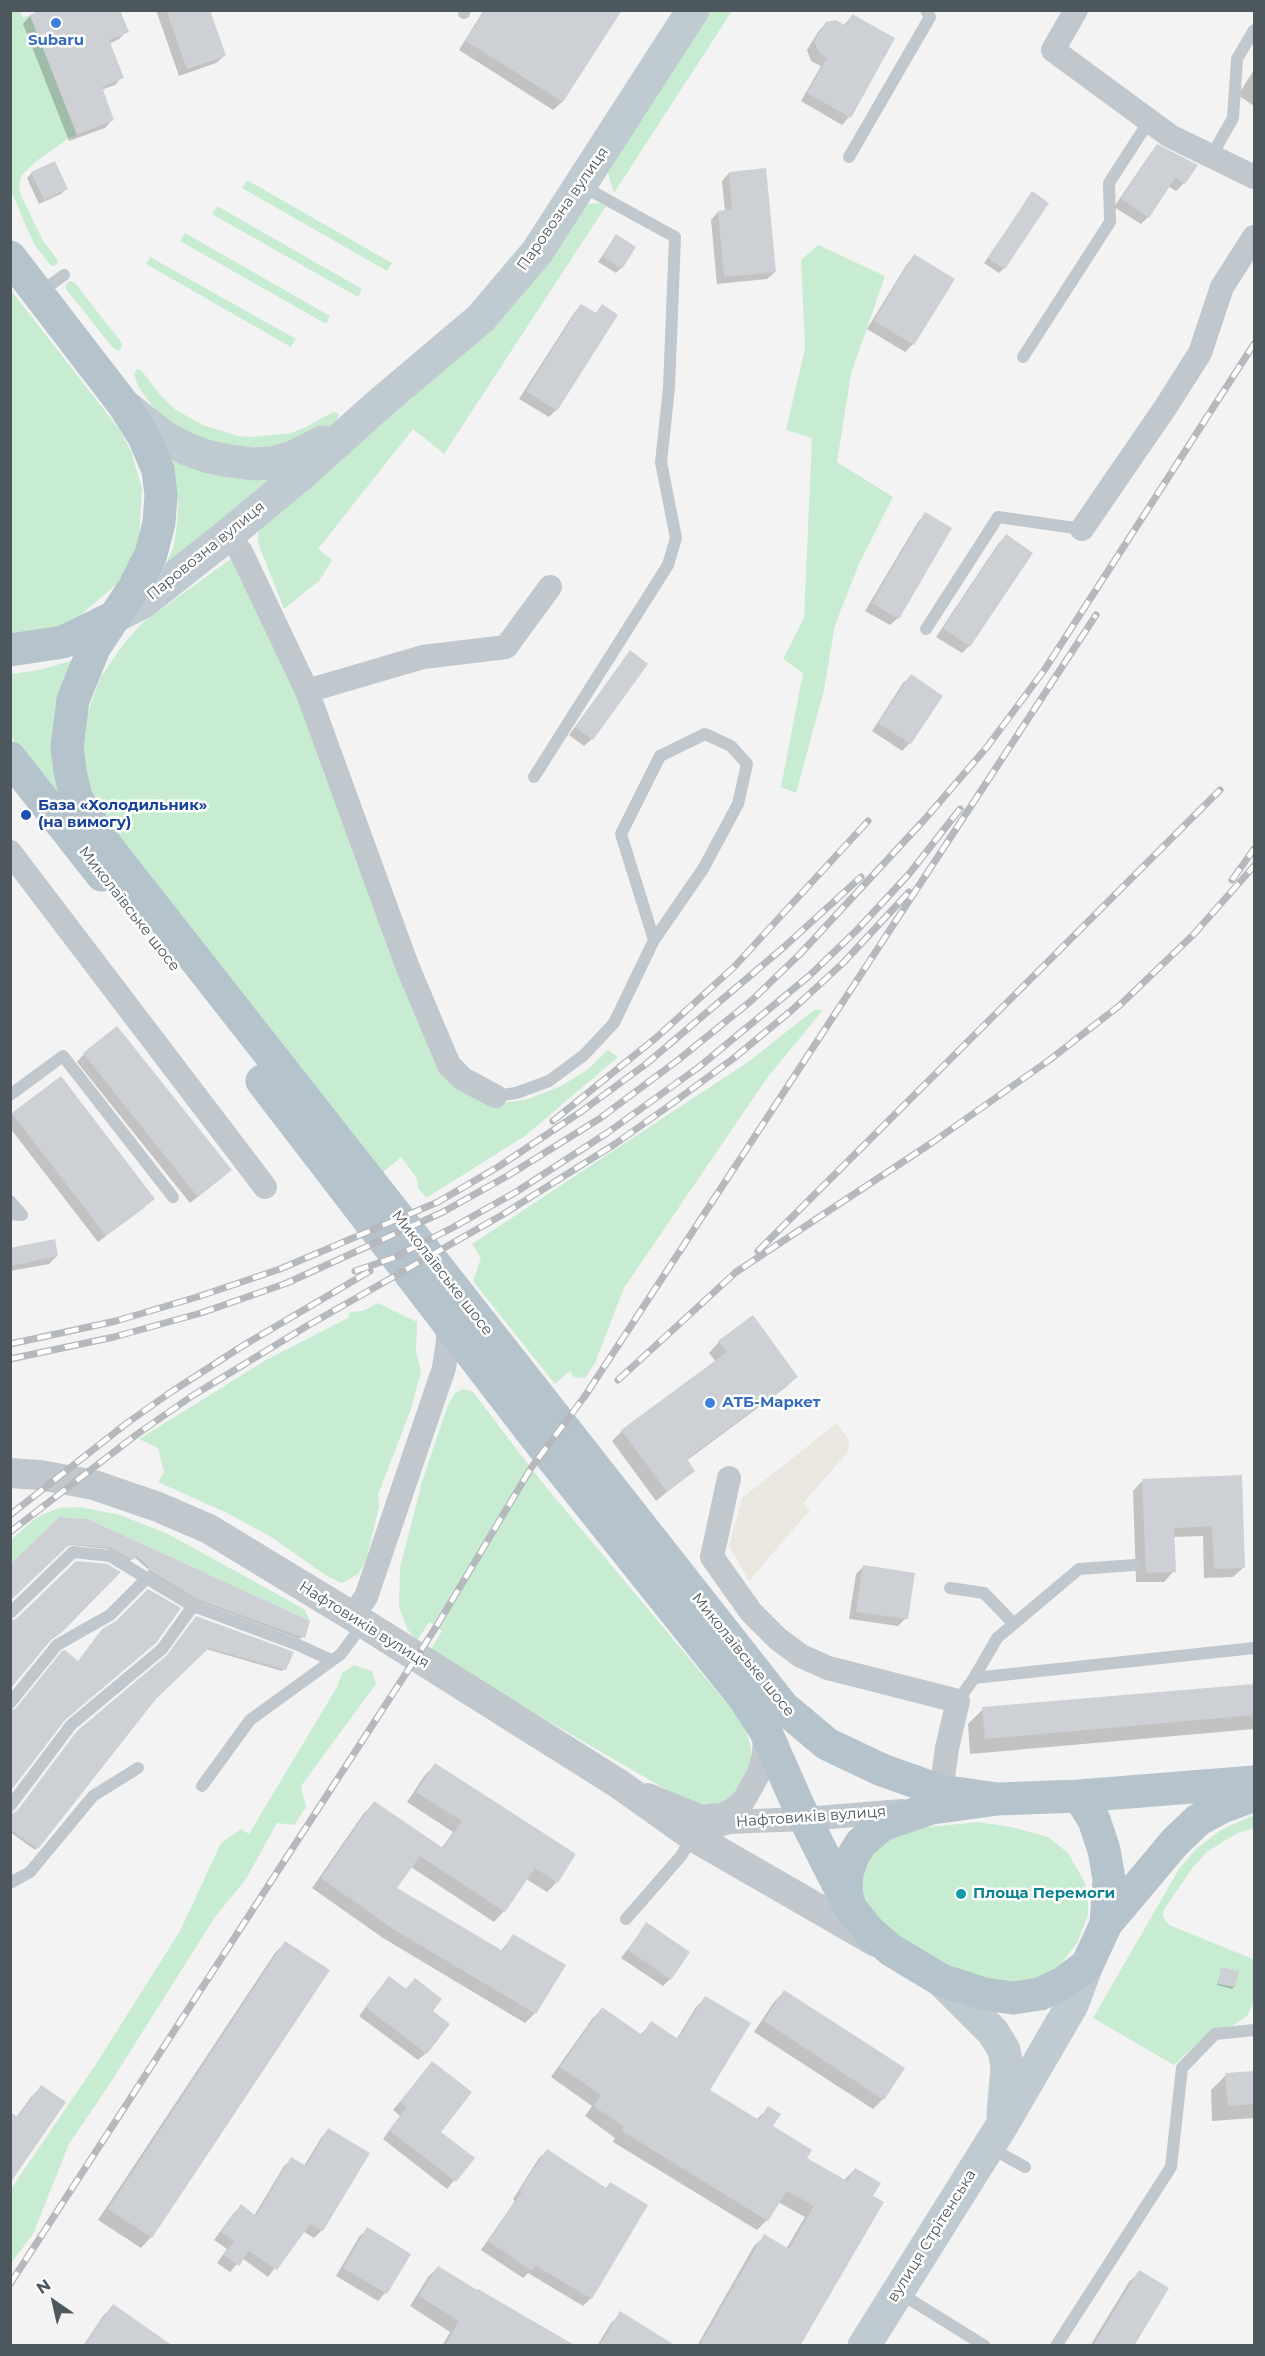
<!DOCTYPE html>
<meta charset="utf-8">
<style>
body{margin:0}
#map{position:relative;width:1265px;height:2356px;overflow:hidden;background:#f4f3f3;font-family:Montserrat,sans-serif}
canvas{display:block}
.frame{position:absolute;inset:0;border:12px solid #4c575e;pointer-events:none}
.north{position:absolute;left:24px;top:2272px;width:60px;height:60px;-webkit-text-stroke:4px #fff;paint-order:stroke;rotate:326deg;font-size:16px;font-weight:700;line-height:24px;text-align:center;color:#4c575e}
.north::after{content:'';display:block;margin:auto;width:21px;height:27px;background:#4c575e;clip-path:polygon(50% 0,100% 100%,50% 72%,0 100%)}
</style>
<div id="map">
<canvas width="1265" height="2356"></canvas>
<div class="frame"></div>
<div class="north">N</div>
</div>
<script>
const g = document.querySelector('canvas').getContext('2d');
g.lineJoin = 'round';
function fillPath(path, color) { g.fillStyle = color; g.fill(path, 'evenodd'); }
const poly = rows => new Path2D(rows.map(r => 'M' + r).join(''));
function trace(path, color, width, dash) { g.strokeStyle = color; g.lineWidth = width; g.lineCap = dash ? 'butt' : 'round'; g.setLineDash(dash || []); g.stroke(path); }
function label(font, color, halo, rows, align = 'center') {
  g.font = font + ' Montserrat,sans-serif'; g.lineWidth = 5; g.setLineDash([]); g.textBaseline = 'middle'; g.strokeStyle = halo; g.fillStyle = color; for (const [text, x, y, turn = 0] of rows) {
    g.save(); g.translate(x, y); g.rotate((+turn || 0) * Math.PI / 180); g.textAlign = isNaN(turn) ? turn : align; if (halo) g.strokeText(text, 0, 0); g.fillText(text, 0, 0); g.restore();
  }
}
const commercial = poly([
 [837,1423,849,1441,848,1452,803,1503,810,1510,749,1581,729,1546,742,1498]
]);
const green = poly([
 [10,11,20,11,23,18,30,15,77,135,69,138,35,162,21,176,19,189,22,197,42,239,58,261,56,265,51,266,34,244,11,191],
 [705,11,732,11,614,193,608,173,610,162],
 [247,180,392,263,387,271,242,188],
 [600,203,606,206,444,454,413,429,318,549,332,560,320,580,284,609,258,543,259,528,587,204],
 [217,206,362,289,358,297,212,214],
 [185,233,330,316,326,324,180,241],
 [818,245,885,276,851,374,837,462,893,497,859,564,835,625,824,690,796,793,781,787,803,673,783,659,804,618,812,438,786,430,805,348,801,260],
 [150,257,296,339,291,347,146,264],
 [70,281,75,283,121,342,122,347,118,351,113,348,66,289,66,284],
 [10,289,119,429,131,451,142,488,139,539,133,557,117,584,78,617,61,627,10,637],
 [137,369,141,370,162,397,176,410,203,425,238,436,252,437,291,433,306,427,333,412,339,414,337,421,329,427,289,446,233,449,197,437,167,420,153,407,139,388,134,375],
 [177,457,270,479,165,566,174,546,177,523,178,502,170,463],
 [235,556,270,622,434,1040,487,1101,504,1103,528,1099,561,1086,587,1070,608,1050,618,1057,525,1136,426,1198,418,1188,417,1178,401,1157,382,1173,116,837,89,788,82,747,86,718,100,678,122,646,142,623],
 [74,660,60,801,11,737,11,674,39,670],
 [814,1010,823,1010,767,1078,624,1288,595,1363,585,1378,574,1377,570,1371,555,1384,473,1281,481,1258,472,1244,748,1062],
 [378,1303,417,1322,416,1351,421,1372,411,1409,378,1495,379,1507,366,1561,358,1574,342,1583,327,1576,268,1535,227,1513,158,1482,164,1472,158,1448,139,1439,266,1360,348,1318,350,1312,363,1311],
 [463,1389,473,1392,541,1481,744,1724,751,1748,751,1767,729,1802,711,1808,691,1804,429,1652,442,1631,429,1622,417,1641,408,1630,399,1608,400,1568,422,1482,448,1405,455,1393],
 [80,1507,120,1515,168,1534,304,1609,310,1621,88,1519,59,1517,11,1565,11,1540,37,1517,59,1508],
 [354,1665,372,1671,376,1684,301,1786,306,1807,294,1825,277,1823,246,1879,215,1917,109,2085,69,2144,33,2234,11,2263,11,2189,96,2064,180,1931,221,1843,241,1829,249,1834,337,1687,342,1673],
 [1254,1815,1254,1828,1238,1833,1224,1841,1207,1852,1193,1867,1163,1911,1163,1917,1169,1925,1253,1959,1254,2002,1247,2016,1229,2028,1211,2031,1174,2065,1093,2018,1179,1869,1197,1848,1221,1830],
 [978,1822,1012,1827,1048,1837,1068,1853,1084,1881,1088,1893,1088,1915,1077,1943,1060,1965,1038,1980,982,1986,883,1929,859,1892,872,1842,890,1831]
]);
const shadow = poly([
 [44,10,127,31,119,39,109,44,122,77,115,85,101,90,112,120,105,128,69,141,23,24,30,16],
 [156,10,209,10,224,56,216,63,179,76],
 [484,10,620,10,562,102,553,110,459,50],
 [852,16,849,117,842,125,801,101,821,66,811,61,807,50,818,32,826,23,843,26],
 [1254,70,1254,106,1238,95],
 [1157,146,1184,183,1176,191,1168,186,1148,217,1141,224,1114,207,1150,154],
 [32,173,66,189,61,194,39,204,27,178],
 [729,173,775,272,767,279,717,284,711,220,718,212,725,211,722,181],
 [1032,193,1004,268,999,273,984,263],
 [616,236,621,268,616,273,598,262],
 [915,256,953,279,913,344,905,352,867,329,907,264],
 [581,305,595,314,602,306,556,410,549,417,519,399,574,313],
 [925,514,898,618,890,625,865,611,918,522],
 [1006,536,969,646,962,653,936,637,998,544],
 [630,652,592,739,584,746,569,735],
 [911,676,941,696,910,743,902,751,872,731,903,683],
 [84,1054,222,1177,190,1203,77,1062],
 [13,1114,145,1207,98,1242,10,1128,10,1117],
 [10,1249,57,1256,49,1264,10,1271],
 [719,1342,796,1377,786,1387,686,1461,693,1471,656,1501,612,1441,622,1431,716,1362,709,1353],
 [1241,1477,1244,1567,1233,1577,1204,1578,1203,1536,1173,1537,1174,1571,1164,1582,1136,1582,1133,1491,1143,1480],
 [88,1521,303,1637,299,1639,194,1600,147,1572,149,1570,134,1557,130,1561,108,1549,71,1545,64,1548],
 [863,1567,906,1618,898,1626,849,1619,856,1574],
 [194,1620,284,1669,282,1671,206,1649,154,1699,35,1850,10,1832,10,1815,13,1815,167,1658],
 [1254,1685,1254,1729,970,1754,968,1724,983,1709],
 [435,1765,557,1882,547,1892,526,1879,504,1911,494,1922,411,1867,395,1889,500,1952,513,1936,535,2013,525,2023,383,1938,312,1888,364,1813,375,1803,441,1849,453,1832,407,1802,425,1775],
 [647,1924,670,1979,663,1986,621,1958],
 [285,1943,328,1971,151,2237,141,2248,98,2220,275,1953],
 [1222,1969,1234,1987,1232,1989,1217,1985],
 [415,1980,431,2012,426,2053,418,2060,359,2016,382,1986,405,1990],
 [784,1992,883,2099,873,2109,754,2032,774,2002],
 [706,1997,708,2090,756,2120,768,2108,771,2127,805,2158,844,2180,855,2169,798,2346,697,2346,754,2246,765,2236,786,2249,805,2217,778,2202,767,2220,757,2230,613,2142,615,2138,585,2116,592,2106,551,2077,592,2019,602,2009,640,2035,652,2023,676,2040,696,2007],
 [432,2063,439,2132,473,2158,447,2189,383,2139,400,2116,393,2110],
 [1254,2073,1254,2118,1212,2121,1211,2090,1226,2075],
 [41,2087,64,2102,16,2118,31,2097],
 [328,2130,322,2230,314,2238,303,2231,268,2277,242,2258,230,2272,217,2263,227,2249,214,2240,233,2214,241,2206,254,2216,284,2166,292,2159,304,2166,321,2138],
 [547,2151,605,2189,610,2184,591,2298,583,2306,528,2273,523,2278,481,2250,515,2201,513,2199,539,2158],
 [367,2229,409,2254,385,2293,378,2301,336,2276,359,2237],
 [438,2267,477,2292,573,2346,442,2346,450,2332,410,2306,428,2277],
 [1140,2272,1132,2346,1090,2346,1129,2282],
 [113,2306,170,2346,83,2346,103,2316],
 [621,2313,657,2346,597,2346,611,2323]
]);
const building = poly([
 [40,10,120,10,129,32,109,40,124,78,102,87,114,120,77,135,30,15],
 [166,10,210,10,226,56,187,69],
 [485,10,622,10,563,102,466,41],
 [852,14,895,38,851,118,807,93,827,58,819,53,814,41,826,22,836,20,846,26],
 [1157,144,1198,165,1185,184,1175,178,1149,218,1121,199],
 [55,161,68,189,44,200,31,172],
 [766,168,776,272,724,277,718,211,732,209,729,172],
 [1032,191,1049,203,1005,269,988,258],
 [616,234,636,247,622,269,602,256],
 [914,254,955,279,914,345,874,321],
 [581,304,596,313,602,304,618,315,557,411,526,391],
 [925,512,952,528,899,619,872,603],
 [1006,534,1033,553,970,647,943,628],
 [630,650,648,664,593,740,575,727],
 [911,674,943,696,911,744,878,723],
 [117,1026,232,1170,198,1197,83,1053],
 [61,1076,155,1199,106,1236,12,1113],
 [55,1239,58,1256,10,1266,10,1248],
 [753,1315,798,1377,687,1459,695,1471,667,1492,621,1430,727,1352,718,1341],
 [1242,1475,1245,1568,1214,1569,1212,1526,1174,1528,1176,1572,1146,1573,1142,1479],
 [59,1517,88,1519,310,1621,305,1638,197,1599,148,1569,149,1567,137,1556,133,1560,111,1548,70,1544,10,1601,10,1565],
 [76,1561,107,1564,121,1572,61,1633,51,1640,10,1689,10,1621,16,1619],
 [863,1565,915,1573,908,1619,856,1612],
 [148,1589,181,1608,156,1643,65,1720,10,1792,10,1711,16,1708,62,1651,65,1650,78,1661,102,1629,116,1621],
 [196,1616,294,1652,286,1670,209,1648,156,1699,38,1849,10,1829,10,1814,17,1811,77,1731,167,1655],
 [1254,1684,1254,1715,985,1739,982,1707],
 [435,1763,576,1854,558,1883,535,1868,505,1912,420,1856,397,1888,503,1951,513,1934,566,1965,536,2014,393,1929,321,1878,374,1801,443,1848,462,1821,416,1792],
 [646,1922,690,1952,671,1980,628,1950],
 [285,1941,330,1970,152,2238,108,2209],
 [1221,1967,1239,1971,1235,1987,1218,1984],
 [389,1976,406,1989,415,1978,442,1999,433,2011,450,2024,427,2054,365,2007],
 [784,1990,905,2068,884,2100,764,2021],
 [705,1996,751,2023,710,2090,759,2120,768,2106,781,2114,773,2126,812,2150,807,2158,847,2181,855,2168,881,2183,873,2196,884,2202,800,2346,699,2346,764,2234,789,2249,814,2206,787,2191,768,2221,622,2131,624,2127,594,2106,601,2095,560,2067,602,2007,642,2035,651,2021,678,2039],
 [432,2061,472,2092,441,2132,475,2158,456,2182,389,2130,407,2107,400,2102],
 [1254,2071,1254,2104,1228,2106,1225,2073],
 [41,2085,66,2102,10,2183,10,2112,18,2117],
 [328,2128,370,2153,323,2231,310,2224,277,2270,249,2251,239,2266,224,2255,234,2241,221,2232,241,2204,256,2216,291,2157,306,2166],
 [547,2149,606,2188,610,2182,648,2205,592,2299,536,2266,532,2271,488,2241,522,2192,519,2191],
 [367,2227,411,2254,387,2294,343,2268],
 [438,2266,477,2290,478,2289,576,2346,445,2346,459,2321,419,2296],
 [1139,2270,1169,2288,1134,2346,1093,2346],
 [113,2304,173,2346,84,2346],
 [620,2311,676,2346,599,2346]
]);
const service = poly([
 [464,13,465,10],
 [1212,155,1233,118,1237,59,1254,30],
 [849,157,930,17,926,10],
 [39,293,64,275],
 [1023,357,1110,222,1109,183,1149,121],
 [926,629,998,517,1082,529],
 [534,777,668,565,676,538,661,462,669,388,675,237,582,186],
 [10,1095,63,1056,173,1197],
 [495,1096,516,1093,549,1081,584,1055,614,1023,654,940,703,869,738,804,747,764,731,746,705,734,660,756,621,834,654,940],
 [10,1201,22,1215,10,1214],
 [950,1588,984,1593,1014,1624],
 [10,1613,73,1552,110,1556,193,1606,298,1645,331,1660],
 [974,1678,1254,1648],
 [958,1701,974,1678,997,1638,1079,1569,1135,1565],
 [10,1703,57,1645,110,1615,147,1578],
 [202,1786,250,1720,341,1654,363,1624],
 [10,1806,71,1725,162,1649,193,1606],
 [10,1883,30,1872,93,1796,138,1768],
 [626,1919,681,1856,692,1837],
 [989,2147,1025,2167],
 [898,2292,985,2346],
 [1056,2346,1171,2167,1182,2068,1215,2034,1254,2030]
]);
const minor = poly([
 [1076,10,1053,50,1170,136,1254,177],
 [1082,529,1165,408,1200,353,1222,287,1254,237],
 [228,535,241,552,307,691,408,968,449,1065,463,1079,495,1096],
 [307,691,423,657,506,647,550,587],
 [10,852,265,1187],
 [729,1478,712,1557,751,1612,778,1639,801,1656,828,1668,958,1701,947,1748,941,1791],
 [352,1616,366,1597,444,1368,448,1341,447,1322],
 [648,1795,702,1817,722,1821],
 [709,1816,722,1815,733,1810,744,1800,759,1773,764,1754,765,1733],
 [692,1836,704,1830,728,1822,805,1819,902,1811]
]);
const tertiary = poly([
 [10,1473,40,1475,94,1485,158,1507,209,1529,352,1616,619,1784,692,1836,876,1942]
]);
const secondary = poly([
 [125,406,164,437,187,449,209,457,231,461,254,464,272,463,293,457,323,442],
 [112,618,143,602,228,535,305,471,377,406,481,318,537,252,693,10],
 [941,1980,993,2032,1004,2050,1007,2067,1003,2114],
 [864,2346,1001,2127,1072,2005,1087,1965]
]);
const primary = poly([
 [10,257,123,404,144,437,158,470,161,495,159,523,151,554,135,586,94,648,73,700,67,747,70,771,76,797,86,815,108,848,312,1108,783,1707,827,1744,882,1770,941,1791,998,1799],
 [10,650,63,642,112,618],
 [10,758,102,875],
 [262,1081,537,1439,744,1698,765,1730,798,1805,850,1908],
 [1079,1796,1094,1820,1104,1850,1109,1879,1106,1924,1087,1965,1063,1983,1040,1994,1013,1998,984,1994,941,1980,891,1950,870,1932,850,1908,846,1891,847,1873,853,1856,861,1843,882,1825,932,1808,998,1799,1079,1796,1254,1782],
 [1106,1924,1175,1842,1198,1820,1222,1807,1254,1795]
]);
const rail = poly([
 [1232,880,1254,849],
 [553,1121,657,1037,734,967,868,821],
 [758,1251,1220,790],
 [355,1271,393,1258,452,1228,516,1192,607,1133,699,1067,809,976,857,930,909,874,960,809],
 [10,1344,116,1321,197,1297,280,1269,438,1202,498,1167,582,1111,646,1064,784,947,861,877],
 [10,1359,114,1337,201,1313,287,1283,443,1212,509,1175,599,1119,678,1060,751,1001,800,954,925,819,987,747,1045,669,1254,344],
 [618,1380,736,1272,933,1142,1048,1061,1119,1006,1194,934,1254,866],
 [10,1515,127,1423,171,1392,244,1345,370,1271],
 [10,1532,136,1435,192,1396,307,1326,502,1215,615,1144,670,1105,734,1058,792,1010,844,962,909,892],
 [10,2284,436,1627,531,1468,585,1396,1096,615]
]);
const markers = [
 [56,23,6,"#3f7fe0"],
 [26,815,6,"#1a4fb4"],
 [710,1403,6,"#3f7fe0"],
 [961,1894,6,"#0f9aa8"]
];
const shopNames = [
 ["Subaru",56,41],
 ["АТБ-Маркет",722,1403,"left"]
];
const streetNames = [
 ["Паровозна вулиця",563,209,-55],
 ["Паровозна вулиця",206,551,-39],
 ["Миколаївське шосе",129,909,52],
 ["Миколаївське шосе",442,1273,52],
 ["Нафтовиків вулиця",364,1625,32],
 ["Миколаївське шосе",743,1655,51],
 ["Нафтовиків вулиця",811,1817,-4],
 ["вулиця Стрітенська",932,2236,-58]
];
const transitNames = [
 ["База «Холодильник»",38,806],
 ["(на вимогу)",38,823]
];
const cultureNames = [
 ["Площа Перемоги",973,1894]
];
fillPath(commercial, '#eae7e0');
fillPath(green, '#c7ecd2');
fillPath(shadow, '#0003');
fillPath(building, '#cdd0d4');
trace(service, '#c0c7cd', 12);
trace(minor, '#c0c7cd', 24);
trace(tertiary, '#c0c7cd', 30);
trace(secondary, '#c0cad1', 33);
trace(primary, '#b5c3cd', 33);
trace(rail, '#b5b8bc', 7);
trace(rail, '#fff', 4.5, [14]);
for (const [x, y, r, color] of markers) { const dot = new Path2D(); dot.arc(x, y, r, 0, 2 * Math.PI); g.fillStyle = color; g.fill(dot); trace(dot, '#fff', 2); }
label('bold 15px', '#366cbe', '#fff', shopNames);
label('15px', '#4c575e', '#fff', streetNames);
label('bold 15px', '#164399', '#fff', transitNames, 'left');
label('bold 15px', '#0d838f', '#fff', cultureNames, 'left');
</script>
